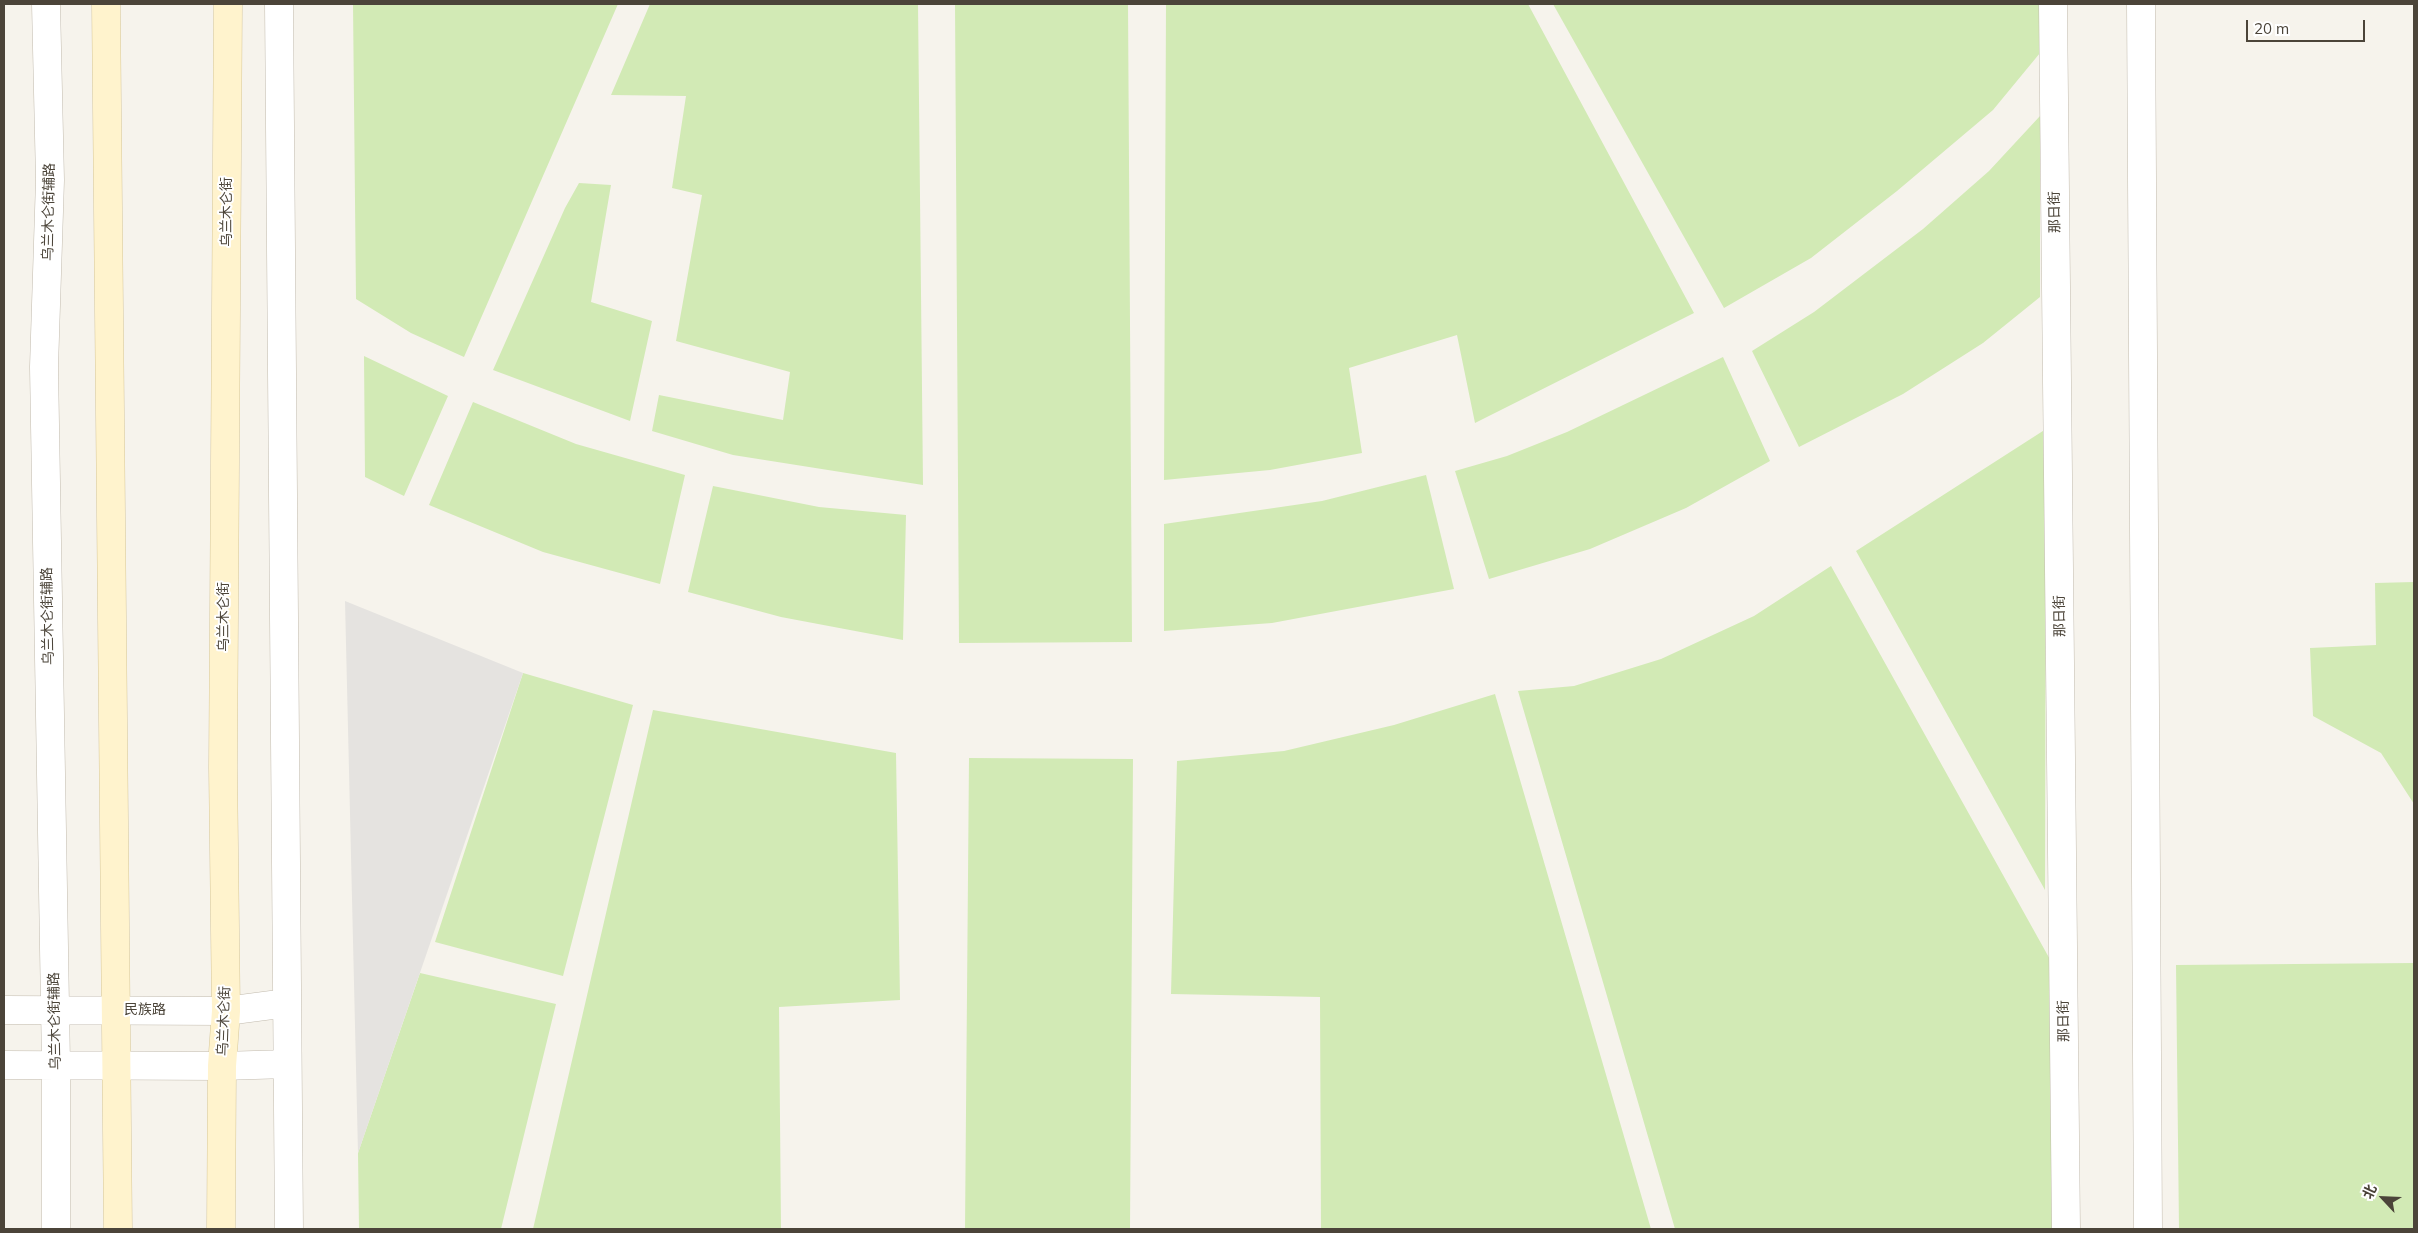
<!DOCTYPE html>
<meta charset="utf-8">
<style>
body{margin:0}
#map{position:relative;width:2418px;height:1233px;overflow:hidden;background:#f6f3ec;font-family:Mulish,"Noto Sans SC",sans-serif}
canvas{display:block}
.frame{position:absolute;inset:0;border:5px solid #4b4439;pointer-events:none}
.north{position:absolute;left:2358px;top:1173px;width:50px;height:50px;-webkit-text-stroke:4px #fff;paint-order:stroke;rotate:295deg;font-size:14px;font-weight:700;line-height:20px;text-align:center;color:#4b4439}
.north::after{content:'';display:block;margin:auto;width:18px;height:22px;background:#4b4439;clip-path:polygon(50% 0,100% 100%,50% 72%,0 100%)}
.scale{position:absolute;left:2246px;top:20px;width:119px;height:22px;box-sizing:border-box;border:2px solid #4b4439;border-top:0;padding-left:6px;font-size:15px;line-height:18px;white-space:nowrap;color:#4b4439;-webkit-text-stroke:4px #fff;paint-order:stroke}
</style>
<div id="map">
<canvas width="2418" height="1233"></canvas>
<div class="frame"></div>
<div class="north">北</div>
<div class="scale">20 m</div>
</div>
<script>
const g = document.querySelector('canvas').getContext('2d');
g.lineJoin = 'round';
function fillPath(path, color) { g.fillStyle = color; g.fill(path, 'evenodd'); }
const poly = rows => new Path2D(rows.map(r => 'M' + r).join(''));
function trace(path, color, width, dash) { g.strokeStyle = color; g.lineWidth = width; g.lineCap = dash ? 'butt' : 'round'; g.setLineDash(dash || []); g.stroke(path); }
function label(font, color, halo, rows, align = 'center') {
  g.font = font + ' Mulish,"Noto Sans SC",sans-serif'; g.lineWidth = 4; g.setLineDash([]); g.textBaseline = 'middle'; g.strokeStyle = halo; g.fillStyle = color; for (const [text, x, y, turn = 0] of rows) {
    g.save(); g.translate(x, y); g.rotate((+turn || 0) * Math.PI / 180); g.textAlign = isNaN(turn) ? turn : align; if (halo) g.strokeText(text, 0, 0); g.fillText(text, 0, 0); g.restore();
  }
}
const green = poly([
 [353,4,618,4,464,357,411,333,356,299],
 [650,4,918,4,923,485,733,455,652,431,659,395,783,420,790,372,676,341,702,195,672,188,686,96,611,95],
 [955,4,1128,4,1132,642,959,643],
 [1166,4,1528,4,1694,313,1475,423,1457,335,1349,368,1362,453,1270,470,1164,480],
 [1553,4,2039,4,2040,53,1993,110,1897,191,1811,258,1724,308],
 [2040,116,2040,297,1983,343,1903,394,1799,447,1752,351,1814,312,1923,229,1989,171],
 [579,183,611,185,591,302,652,321,630,421,493,370,565,208],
 [364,356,448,396,404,496,365,477],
 [1723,357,1770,461,1686,508,1590,549,1489,579,1455,471,1507,456,1567,432],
 [473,402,576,444,685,475,660,584,543,552,429,505],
 [2046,429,2045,890,1856,551],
 [1426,475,1454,589,1272,623,1164,631,1164,524,1322,501],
 [713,486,819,507,906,515,903,640,781,617,688,592],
 [1831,566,2052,963,2055,1229,1675,1229,1518,691,1574,686,1661,659,1754,616],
 [2414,582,2414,804,2381,753,2313,716,2310,648,2376,645,2375,583],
 [523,673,633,705,563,976,435,942],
 [1495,694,1651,1229,1321,1229,1320,997,1171,994,1177,761,1284,751,1394,725],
 [653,710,896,753,900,1000,779,1007,781,1229,533,1229],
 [969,758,1133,759,1130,1229,965,1229],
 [2414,963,2414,1229,2179,1229,2176,965],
 [420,973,556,1004,501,1229,359,1229,358,1153]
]);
const parking = poly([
 [345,601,523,673,358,1153]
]);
const tertiary = poly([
 [46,4,50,180,44,367,56,1064,56,1229],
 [279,4,289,1229],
 [2053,4,2066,1229],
 [2141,4,2148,1229],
 [4,1010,226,1011,287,1003],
 [4,1065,222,1066,287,1064]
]);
const secondary = poly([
 [106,4,118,1229],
 [221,1229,222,1066,226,1011,223,767,228,4]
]);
const streetNames = [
 ["乌兰木仑街辅路",49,212,-89],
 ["乌兰木仑街",227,212,-90],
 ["那日街",2055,212,-91],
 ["乌兰木仑街辅路",48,616,-91],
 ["那日街",2060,616,-91],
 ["乌兰木仑街",224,617,-90],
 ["民族路",145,1010],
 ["乌兰木仑街辅路",55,1021,-91],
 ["乌兰木仑街",224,1021,-88],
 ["那日街",2064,1021,-91]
];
fillPath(green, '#d2eab5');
fillPath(parking, '#e5e3e0');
trace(tertiary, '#c2bbae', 29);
trace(secondary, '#d6c79b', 29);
trace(tertiary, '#fff', 28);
trace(secondary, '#fff3cd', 28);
label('14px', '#4b4439', '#fff', streetNames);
</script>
